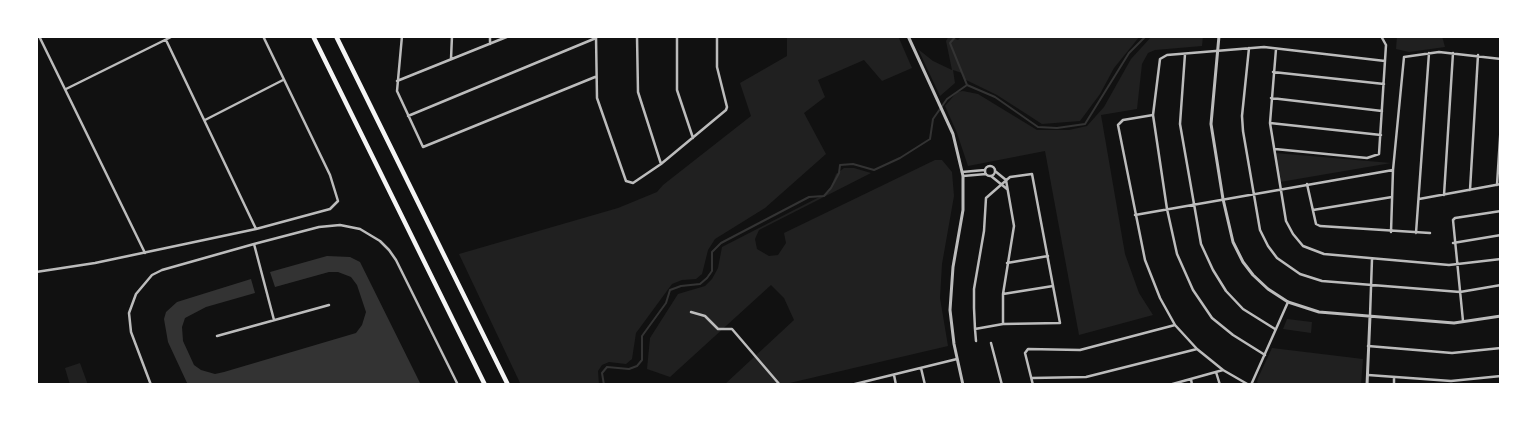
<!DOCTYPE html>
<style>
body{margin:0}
#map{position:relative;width:1537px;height:421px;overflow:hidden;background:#111;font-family:"Nunito Sans",sans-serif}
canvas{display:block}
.frame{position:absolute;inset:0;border:38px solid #fff;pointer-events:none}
</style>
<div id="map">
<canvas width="1537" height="421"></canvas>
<div class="frame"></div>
</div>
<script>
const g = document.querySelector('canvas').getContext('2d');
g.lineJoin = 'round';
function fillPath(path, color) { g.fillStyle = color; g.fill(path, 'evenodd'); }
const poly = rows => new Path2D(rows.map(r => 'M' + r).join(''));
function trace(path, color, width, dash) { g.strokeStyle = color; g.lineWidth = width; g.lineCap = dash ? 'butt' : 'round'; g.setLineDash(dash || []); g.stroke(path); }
const green = poly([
 [787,36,898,36,912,68,882,81,864,60,818,80,825,97,804,113,826,154,765,208,715,239,708,250,702,274,696,279,682,280,672,284,636,333,632,359,626,364,609,362,602,365,598,371,599,385,521,385,459,254,618,208,657,192,663,185,751,116,740,83,787,56],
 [949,36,958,40,962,36,1140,36,1114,68,1100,94,1080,121,1042,124,997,95,964,79,962,73,953,70,955,83,940,96,918,49,933,61,952,70,946,41],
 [1152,36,1203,36,1202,46,1155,50,1148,53,1142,64,1137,109,1101,115,1125,254,1139,293,1153,315,1079,335,1045,151,968,166,957,133,945,106,957,92,963,91,978,94,1037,130,1069,130,1087,126,1104,107,1131,59],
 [1397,36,1442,36,1445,47,1409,52,1396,49],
 [1275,153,1391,163,1280,182],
 [935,160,942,160,952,172,954,196,942,264,940,298,948,346,781,385,724,385,794,320,784,298,771,285,670,377,647,369,650,338,678,294,705,286,712,279,718,268,722,247,829,192,836,174,844,168,854,168,871,173,759,230,755,239,757,249,769,256,778,255,786,243,784,233],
 [1287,319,1312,322,1311,333,1283,329],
 [1272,348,1363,359,1361,385,1260,385,1257,382,1258,378],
 [80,363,88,385,70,385,65,368]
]);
const water = poly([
 [327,256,350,257,360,262,421,385,188,385,168,342,164,319,166,312,177,302,251,279,255,293,206,307,185,318,182,327,183,341,194,365,201,370,215,374,224,372,356,333,362,325,366,312,357,285,351,277,338,272,329,272,275,287,270,272]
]);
const stream = poly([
 [956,36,950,43,967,85],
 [604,385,602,373,607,367,629,369,637,366,642,360,642,336,666,303,670,290,681,286,700,284,707,278,712,271,712,252,721,243,809,197,824,196,831,188,839,173,840,165,853,164,874,170,900,158,930,139,933,119,947,99,967,85,995,97,1038,127,1057,128,1085,124,1129,53,1146,36]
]);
const minor = poly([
 [39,36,145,253],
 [402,36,397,91,423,147,595,77],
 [490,36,490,44],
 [596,36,597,98,626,181,633,183,661,164,726,110,727,107,717,67,717,36],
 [637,36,638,92,661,164],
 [677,36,677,90,693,138],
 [166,40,256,229],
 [1249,48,1242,116,1243,131,1260,230,1268,246,1277,258,1300,274,1322,281,1460,292,1501,285],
 [1276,49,1270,123,1286,221,1293,234,1303,246,1324,254,1449,265,1501,259],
 [1185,54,1180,124,1201,244,1213,270,1226,291,1243,309,1275,329],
 [451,59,452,36],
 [1273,72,1384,84],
 [397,81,509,36],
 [66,89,173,36],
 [1271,98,1382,111],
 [1153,115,1123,120,1118,125,1145,260,1160,298,1175,325,1197,349,1223,370,1249,385],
 [408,116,596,38],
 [205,120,283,80],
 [1270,123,1381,135],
 [1275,149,1367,158,1379,154,1386,45,1381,36],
 '985 171a5 5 0 1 1 10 0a5 5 0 1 1-10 0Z',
 [995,171,1006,180,1014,226,1003,294,1003,324],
 [962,172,985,170],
 [963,176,986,174],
 [991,176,1007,189],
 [1307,184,1316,224,1320,226,1430,233],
 [1497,185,1501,123],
 [1470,190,1478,55],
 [1444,195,1453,53],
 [1419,199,1501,184],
 [1313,210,1392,197],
 [1135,215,1393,170],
 [1391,232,1393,170,1404,57,1439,52,1501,59],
 [1416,233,1429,53],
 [1453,243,1501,235],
 [254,244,274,320],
 [1007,263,1048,256],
 [36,272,95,263,256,229,330,209,338,201,330,175,263,36],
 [1003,294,1053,286],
 [691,312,705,316,718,329,732,329,780,385],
 [1370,316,1372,259],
 [1463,321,1453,220,1455,218,1501,211],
 [975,329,1003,324,1060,323,1032,174,1010,177,986,198,984,231,974,289,974,308,975,329,976,341],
 [217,336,329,305],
 [991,343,1002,385],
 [1368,346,1452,353,1501,348],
 [1265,355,1233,335,1212,318,1193,290,1177,254,1167,209,1153,115,1160,59,1167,55,1264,47,1385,61],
 [921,368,925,385],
 [1216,372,1220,385],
 [894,375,896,385],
 [1368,375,1451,381,1501,376],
 [1032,378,1086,377,1197,349],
 [1191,379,1192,385],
 [151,385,131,332,129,313,136,294,152,275,162,270,254,244,319,227,340,225,360,229,380,241,389,250,396,260,458,385],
 [851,385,957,359],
 [1033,385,1025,353,1028,349,1080,350,1175,325],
 [1169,385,1223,370],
 [1251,385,1288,302],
 [1394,385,1394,377]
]);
const tertiary = poly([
 [908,36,953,134,963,176,963,210,953,267,950,310,954,344,963,385],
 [1219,36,1211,124,1223,199,1233,242,1243,262,1253,275,1268,289,1288,302,1319,312,1454,323,1501,316],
 [1367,385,1370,316]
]);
const motorway = poly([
 [313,36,485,385],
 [336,36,508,385]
]);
fillPath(green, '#202020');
fillPath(water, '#333');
trace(stream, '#333', 2);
trace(minor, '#bcbcbc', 2.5);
trace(tertiary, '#bcbcbc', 3);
trace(motorway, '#f5f5f5', 4.5);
</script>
